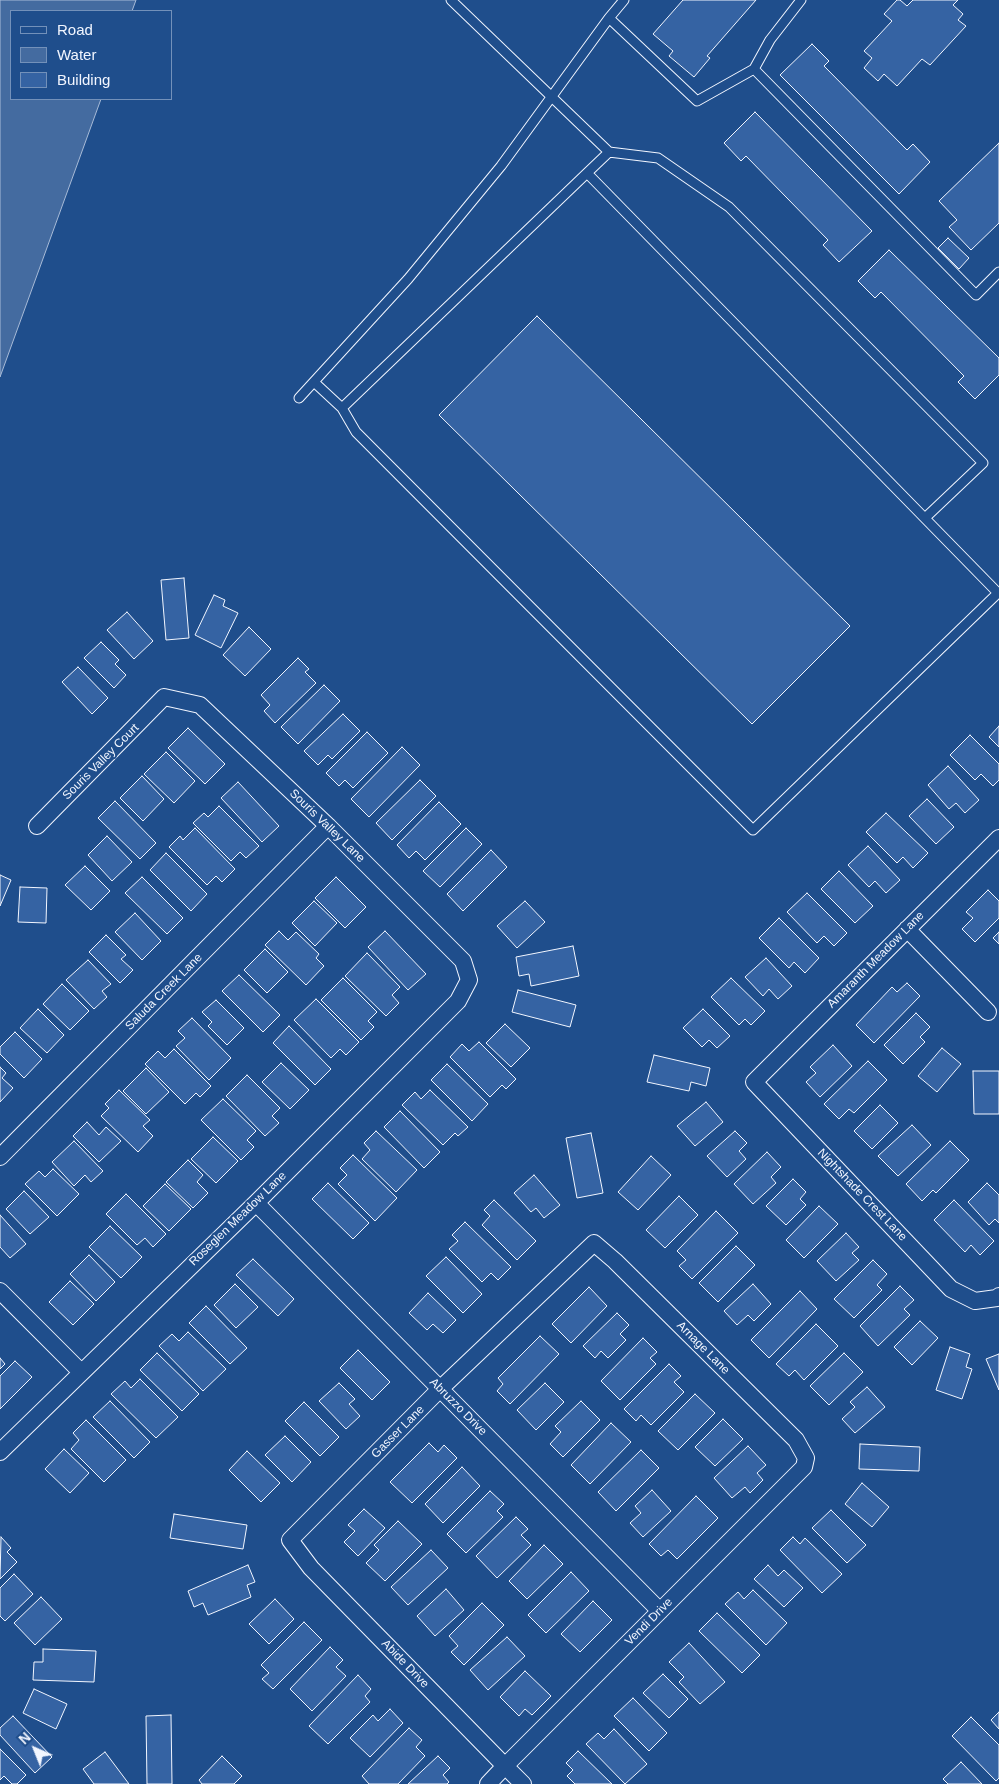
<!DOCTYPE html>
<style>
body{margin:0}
#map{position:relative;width:999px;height:1784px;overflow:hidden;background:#1f4e8c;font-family:Arial,sans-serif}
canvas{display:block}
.legend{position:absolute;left:10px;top:10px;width:162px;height:90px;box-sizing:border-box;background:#1f4e8c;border:1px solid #7391ba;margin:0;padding:6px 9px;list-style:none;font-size:15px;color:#f2f6ff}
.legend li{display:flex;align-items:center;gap:10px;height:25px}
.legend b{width:25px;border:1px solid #7391ba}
.north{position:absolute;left:10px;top:1724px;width:50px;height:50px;-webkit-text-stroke:4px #1f4e8c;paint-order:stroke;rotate:316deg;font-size:14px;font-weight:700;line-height:20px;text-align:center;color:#f2f6ff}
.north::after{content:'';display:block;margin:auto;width:18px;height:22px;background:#f2f6ff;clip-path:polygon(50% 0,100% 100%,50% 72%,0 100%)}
</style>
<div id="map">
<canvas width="999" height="1784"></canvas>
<ul class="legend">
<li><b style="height:6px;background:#1f4e8c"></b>Road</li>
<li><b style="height:14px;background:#446ba0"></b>Water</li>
<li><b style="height:14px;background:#3563a3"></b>Building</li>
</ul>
<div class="north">N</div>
</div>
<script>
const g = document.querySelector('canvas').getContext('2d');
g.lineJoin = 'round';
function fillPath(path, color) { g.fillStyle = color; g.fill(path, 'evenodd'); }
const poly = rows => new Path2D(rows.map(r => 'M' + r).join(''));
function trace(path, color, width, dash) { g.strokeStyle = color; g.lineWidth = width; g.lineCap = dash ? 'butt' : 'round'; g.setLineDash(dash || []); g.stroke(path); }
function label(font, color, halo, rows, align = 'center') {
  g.font = font + ' Arial,sans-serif'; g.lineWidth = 4; g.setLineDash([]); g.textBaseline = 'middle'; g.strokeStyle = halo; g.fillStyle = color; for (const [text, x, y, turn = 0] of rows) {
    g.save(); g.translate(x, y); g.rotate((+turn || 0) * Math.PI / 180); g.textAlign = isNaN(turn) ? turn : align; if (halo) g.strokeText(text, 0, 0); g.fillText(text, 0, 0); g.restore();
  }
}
const water = poly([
 [0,0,136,0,132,11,11,11,11,99,101,99,0,377,0,0]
]);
const building = poly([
 [683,0,756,0,707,56,710,58,694,77,669,56,673,51,653,34,683,0],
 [897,0,900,0,907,6,913,0,958,0,953,5,963,14,958,20,966,26,930,65,922,59,897,86,884,74,878,81,864,68,872,58,864,51,892,21,884,14,897,0],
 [812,44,829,61,824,66,907,150,913,144,930,162,899,194,780,75,812,44],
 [755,112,872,231,839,262,823,245,828,240,746,156,741,161,724,143,755,112],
 [999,143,999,223,971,250,949,227,957,220,939,201,999,143],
 [948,238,969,258,959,269,938,248,948,238],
 [889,250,999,358,999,375,975,399,958,382,964,376,881,292,875,298,858,281,889,250],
 [537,316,850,626,752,724,439,415,537,316],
 [184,578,189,638,166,640,161,580,184,578],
 [214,595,225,600,223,606,238,613,221,648,195,635,214,595],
 [127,612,153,641,134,659,107,630,127,612],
 [249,627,271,649,245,676,223,655,249,627],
 [101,642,119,660,115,664,126,675,114,688,84,658,101,642],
 [298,658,309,669,305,672,316,683,275,723,264,711,270,705,261,695,298,658],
 [78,667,108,698,92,714,62,682,78,667],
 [324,685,340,701,298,744,281,727,324,685],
 [343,714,360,731,332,759,328,755,318,765,304,751,343,714],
 [999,726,999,747,989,737,999,726],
 [188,728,225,764,205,784,168,748,188,728],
 [367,732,388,753,353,788,345,780,339,786,326,773,367,732],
 [970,735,999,764,999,780,993,786,981,774,975,780,950,755,970,735],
 [402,747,420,765,369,817,351,799,402,747],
 [166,752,195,781,174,803,144,774,166,752],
 [948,766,979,800,965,813,956,803,949,809,928,785,948,766],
 [142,776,164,799,143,821,120,798,142,776],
 [420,780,436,796,392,840,376,823,420,780],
 [238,782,279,826,262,842,221,798,238,782],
 [927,799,954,827,936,844,909,816,927,799],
 [115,801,156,843,140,859,98,818,115,801],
 [439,802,461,824,425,860,416,851,409,858,397,845,439,802],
 [219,806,259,846,246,858,240,852,231,861,193,823,204,813,208,817,219,806],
 [886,813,928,853,913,868,903,857,897,863,866,832,886,813],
 [195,828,235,869,222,882,216,876,207,885,169,847,180,836,183,840,195,828],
 [466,828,482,844,440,887,423,871,466,828],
 [107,836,132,862,112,881,88,855,107,836],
 [868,846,900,880,886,893,875,881,869,887,848,865,868,846],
 [491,850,507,867,463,911,447,894,491,850],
 [166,853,207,894,191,911,150,870,166,853],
 [85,866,110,891,91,910,65,885,85,866],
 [839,871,873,906,855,923,821,889,839,871],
 [0,875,11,880,0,906,0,875],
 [142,877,183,918,167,934,125,893,142,877],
 [336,877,366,907,345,928,315,898,336,877],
 [20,887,47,888,46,923,18,922,20,887],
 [988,890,999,901,999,918,975,942,962,929,973,918,966,912,988,890],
 [807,893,847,933,834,946,824,936,817,943,787,912,807,893],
 [314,901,337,923,315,946,292,923,314,901],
 [525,901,545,922,517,948,497,926,525,901],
 [135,913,161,941,142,960,115,932,135,913],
 [779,918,819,958,805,973,794,962,789,968,759,938,779,918],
 [279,931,288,940,296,932,319,954,316,958,324,966,306,985,265,945,279,931],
 [385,931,426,974,408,990,368,947,385,931],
 [999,932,999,944,993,938,999,932],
 [106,935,126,955,121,959,133,970,120,983,89,952,106,935],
 [573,946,579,976,531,986,529,974,519,976,516,957,573,946],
 [265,949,288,972,267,993,244,970,265,949],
 [367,953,400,987,392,995,399,1003,386,1016,345,976,367,953],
 [766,958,792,986,778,999,769,989,763,996,745,977,766,958],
 [88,960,111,984,102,991,107,997,94,1009,66,980,88,960],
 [239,975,280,1015,263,1032,222,991,239,975],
 [343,978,377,1012,368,1021,374,1027,361,1040,321,1000,343,978],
 [731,978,765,1011,751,1025,745,1019,739,1025,711,997,731,978],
 [907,983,920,996,874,1043,856,1025,892,987,897,992,907,983],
 [62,984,89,1011,70,1030,43,1004,62,984],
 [518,990,576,1005,570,1027,512,1012,518,990],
 [316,999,359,1042,346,1055,340,1049,331,1058,294,1020,316,999],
 [216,1000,244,1028,227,1045,208,1026,212,1022,202,1012,216,1000],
 [38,1009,64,1035,47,1053,20,1028,38,1009],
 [703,1009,730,1036,717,1048,709,1040,702,1047,683,1028,703,1009],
 [916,1013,930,1027,920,1037,925,1042,903,1064,884,1045,916,1013],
 [192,1018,231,1058,209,1080,176,1046,185,1038,178,1031,192,1018],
 [505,1024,530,1048,511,1067,486,1043,505,1024],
 [289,1026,331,1069,315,1085,273,1043,289,1026],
 [15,1032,42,1059,24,1078,0,1054,0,1047,15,1032],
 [479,1042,516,1079,506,1089,502,1085,490,1097,450,1057,462,1044,469,1051,479,1042],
 [833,1045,852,1066,820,1097,806,1082,816,1073,810,1067,833,1045],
 [942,1048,961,1064,937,1092,918,1076,942,1048],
 [174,1049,211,1086,200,1097,196,1093,185,1104,145,1064,158,1051,165,1058,174,1049],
 [654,1055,710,1068,706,1086,691,1082,689,1091,647,1082,654,1055],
 [868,1061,887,1080,854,1113,849,1109,839,1119,824,1104,868,1061],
 [281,1063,309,1090,290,1109,262,1082,281,1063],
 [447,1064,488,1104,472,1121,431,1080,447,1064],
 [0,1067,6,1073,2,1078,13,1088,0,1102,0,1067],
 [146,1068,169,1092,146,1114,123,1091,146,1068],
 [973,1071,999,1071,999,1114,974,1114,973,1071],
 [247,1075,280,1108,272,1116,279,1123,265,1136,226,1096,247,1075],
 [119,1090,150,1120,143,1126,153,1136,138,1152,101,1116,109,1108,105,1104,119,1090],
 [430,1090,468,1127,458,1136,455,1133,443,1145,402,1105,415,1092,421,1099,430,1090],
 [223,1099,256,1131,247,1140,254,1147,241,1160,201,1120,223,1099],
 [706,1102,723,1122,695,1146,677,1126,706,1102],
 [880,1105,898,1123,872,1149,854,1131,880,1105],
 [400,1111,440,1152,424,1168,384,1127,400,1111],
 [87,1122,99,1135,106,1127,121,1141,99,1162,73,1136,87,1122],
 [912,1125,931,1145,898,1176,878,1156,912,1125],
 [376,1131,417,1170,396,1192,362,1159,370,1150,364,1143,376,1131],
 [735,1131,747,1143,739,1151,746,1159,727,1177,707,1156,735,1131],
 [591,1133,603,1193,577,1198,566,1138,591,1133],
 [213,1137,238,1161,216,1183,191,1159,213,1137],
 [74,1141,103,1171,91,1182,85,1175,74,1186,52,1162,74,1141],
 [950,1141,969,1160,936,1193,933,1190,922,1201,906,1184,950,1141],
 [767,1152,781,1167,771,1177,776,1183,753,1204,734,1184,767,1152],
 [353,1155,397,1198,375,1221,338,1184,347,1175,340,1168,353,1155],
 [651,1156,671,1175,638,1210,618,1192,651,1156],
 [188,1160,203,1175,197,1182,208,1193,193,1208,166,1182,188,1160],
 [53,1169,79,1194,57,1216,25,1184,39,1171,45,1177,53,1169],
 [534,1175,560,1205,544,1218,536,1208,531,1212,514,1193,534,1175],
 [793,1179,806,1192,800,1199,806,1205,786,1225,766,1206,793,1179],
 [328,1183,369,1223,353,1239,312,1199,328,1183],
 [987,1183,999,1195,999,1223,995,1219,989,1225,968,1202,987,1183],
 [165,1184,191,1209,169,1231,143,1206,165,1184],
 [24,1191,49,1217,30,1234,6,1209,24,1191],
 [126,1194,166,1234,153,1247,145,1238,137,1245,106,1214,126,1194],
 [679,1196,698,1215,665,1248,646,1230,679,1196],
 [494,1200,536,1241,517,1260,482,1225,490,1216,484,1210,494,1200],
 [954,1200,994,1241,980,1255,971,1245,965,1252,934,1220,954,1200],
 [819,1206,838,1224,804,1258,786,1240,819,1206],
 [716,1211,738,1233,692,1279,679,1266,686,1260,677,1251,716,1211],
 [0,1215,26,1244,10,1258,0,1247,0,1215],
 [465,1222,511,1267,498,1280,491,1273,482,1282,449,1249,458,1241,452,1235,465,1222],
 [110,1226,142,1257,121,1278,89,1247,110,1226],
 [846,1233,859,1247,852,1253,859,1260,836,1281,817,1261,846,1233],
 [736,1246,755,1265,718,1302,699,1283,736,1246],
 [89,1255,115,1282,96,1301,70,1274,89,1255],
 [446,1257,482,1294,463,1313,426,1276,446,1257],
 [253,1259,294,1299,278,1316,236,1275,253,1259],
 [873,1260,887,1274,877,1285,882,1290,854,1318,834,1299,873,1260],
 [70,1281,94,1304,73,1325,49,1302,70,1281],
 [235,1284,258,1307,236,1328,214,1305,235,1284],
 [753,1284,771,1304,754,1321,748,1315,737,1325,724,1311,753,1284],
 [900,1286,914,1300,904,1309,910,1315,878,1346,860,1326,900,1286],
 [589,1287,607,1306,571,1343,552,1324,589,1287],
 [800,1291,817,1309,769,1358,751,1340,800,1291],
 [428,1293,456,1320,443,1333,433,1324,427,1330,409,1313,428,1293],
 [206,1306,247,1348,230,1364,189,1323,206,1306],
 [617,1313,629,1325,620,1334,626,1340,608,1358,601,1351,595,1358,583,1346,617,1313],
 [920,1321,938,1338,912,1365,894,1347,920,1321],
 [816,1324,838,1346,804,1380,795,1370,789,1376,776,1364,816,1324],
 [188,1332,226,1369,203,1391,159,1346,172,1334,179,1341,188,1332],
 [540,1336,559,1354,510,1404,497,1391,503,1384,498,1378,540,1336],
 [643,1338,657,1352,650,1358,656,1364,620,1400,601,1381,643,1338],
 [950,1347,970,1354,966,1367,972,1369,962,1399,936,1390,950,1347],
 [358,1350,390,1382,372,1400,340,1368,358,1350],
 [157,1353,199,1394,182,1411,140,1370,157,1353],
 [844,1353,863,1372,829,1405,810,1386,844,1353],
 [999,1354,999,1390,986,1359,999,1354],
 [0,1358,5,1364,0,1369,0,1358],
 [15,1361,32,1377,0,1409,0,1376,15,1361],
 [669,1364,681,1376,674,1382,684,1392,651,1425,641,1415,636,1421,624,1409,669,1364],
 [140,1379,178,1417,156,1438,111,1394,125,1381,131,1388,140,1379],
 [339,1383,355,1399,349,1404,360,1416,346,1429,319,1401,339,1383],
 [545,1383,564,1402,536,1430,517,1410,545,1383],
 [867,1387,885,1407,855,1433,842,1419,855,1407,850,1402,867,1387],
 [695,1394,715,1413,678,1450,658,1431,695,1394],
 [110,1401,150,1442,134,1458,93,1417,110,1401],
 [581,1401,600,1420,563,1457,550,1444,561,1432,555,1426,581,1401],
 [304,1402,339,1437,320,1456,285,1421,304,1402],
 [723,1419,743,1439,715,1466,695,1447,723,1419],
 [86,1420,126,1460,104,1482,71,1449,79,1440,73,1433,86,1420],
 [611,1423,631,1442,590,1484,571,1465,611,1423],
 [285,1436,311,1462,292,1482,265,1455,285,1436],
 [429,1443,438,1452,444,1445,457,1458,412,1503,390,1482,429,1443],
 [860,1444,920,1447,919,1471,859,1469,860,1444],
 [748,1446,766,1465,757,1473,763,1480,750,1493,745,1487,732,1498,714,1478,748,1446],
 [64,1449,89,1473,70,1493,45,1469,64,1449],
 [641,1450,659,1468,616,1511,598,1492,641,1450],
 [247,1451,280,1483,261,1502,229,1470,247,1451],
 [462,1467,480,1486,443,1523,425,1504,462,1467],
 [862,1483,889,1507,872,1527,845,1504,862,1483],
 [652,1490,671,1511,643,1537,630,1523,641,1513,635,1506,652,1490],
 [490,1491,504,1504,497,1511,503,1517,466,1553,447,1534,490,1491],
 [696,1496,718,1518,677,1559,668,1550,661,1556,649,1544,696,1496],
 [364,1509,385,1528,358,1556,344,1542,355,1531,348,1525,364,1509],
 [831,1510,866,1545,847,1563,812,1528,831,1510],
 [174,1514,247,1525,243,1549,170,1538,174,1514],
 [516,1517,528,1529,521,1535,531,1545,497,1578,476,1556,516,1517],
 [398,1521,422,1544,385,1581,366,1563,379,1550,374,1545,398,1521],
 [1,1537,11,1548,7,1552,17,1562,0,1579,1,1537],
 [793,1537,800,1544,805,1538,842,1574,822,1593,780,1550,793,1537],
 [544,1545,563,1564,527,1599,509,1581,544,1545],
 [431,1550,448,1568,408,1605,391,1587,431,1550],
 [248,1565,255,1582,247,1585,251,1597,208,1615,203,1603,194,1607,188,1591,248,1565],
 [768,1565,778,1576,784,1570,803,1588,784,1607,754,1579,768,1565],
 [571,1572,589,1591,546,1633,528,1615,571,1572],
 [14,1574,33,1594,5,1621,0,1616,0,1588,14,1574],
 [446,1589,464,1610,435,1636,417,1616,446,1589],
 [753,1590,787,1623,766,1645,725,1604,738,1592,744,1599,753,1590],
 [41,1597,62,1619,35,1645,14,1623,41,1597],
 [275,1599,294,1619,269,1644,249,1624,275,1599],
 [593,1601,612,1620,580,1652,561,1634,593,1601],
 [482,1603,504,1625,464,1665,451,1652,458,1646,449,1636,482,1603],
 [717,1613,760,1655,742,1673,699,1631,717,1613],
 [304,1622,322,1640,273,1689,262,1679,269,1673,261,1665,304,1622],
 [507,1637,525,1656,488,1690,470,1670,507,1637],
 [689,1643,725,1682,700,1704,679,1682,684,1677,669,1662,689,1643],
 [330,1647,343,1660,336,1667,346,1676,312,1711,290,1689,330,1647],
 [43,1649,96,1651,94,1682,33,1680,34,1662,43,1662,43,1649],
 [525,1671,551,1696,532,1715,525,1709,519,1716,500,1697,525,1671],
 [663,1674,688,1699,669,1718,643,1693,663,1674],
 [358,1675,371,1689,365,1696,370,1702,328,1744,309,1726,358,1675],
 [34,1689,67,1704,56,1729,23,1713,34,1689],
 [633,1698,667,1733,649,1751,614,1716,633,1698],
 [390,1709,403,1723,370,1757,350,1738,373,1715,378,1721,390,1709],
 [999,1712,999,1729,991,1720,999,1712],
 [171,1715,172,1784,147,1784,146,1716,171,1715],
 [13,1716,52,1757,35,1773,0,1735,0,1728,13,1716],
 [971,1717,999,1745,999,1778,996,1781,952,1736,971,1717],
 [409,1728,422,1740,416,1747,425,1756,398,1784,369,1784,362,1776,409,1728],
 [614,1729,647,1764,625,1784,586,1744,598,1733,604,1739,614,1729],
 [0,1749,26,1775,17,1784,12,1784,4,1776,0,1780,0,1749],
 [578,1751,612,1784,575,1784,567,1776,573,1770,566,1763,578,1751],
 [105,1752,129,1784,94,1784,83,1769,105,1752],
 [222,1756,242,1776,234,1784,202,1784,199,1780,222,1756],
 [438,1756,450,1768,443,1775,449,1782,447,1784,408,1784,438,1756],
 [961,1762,982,1784,948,1784,943,1779,961,1762]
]);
const service = poly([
 [451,0,609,152,587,173,342,408,356,432,753,830,998,593,587,173],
 [624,0,609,18,697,101,754,69,976,295,999,272],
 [754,69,770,40,801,0],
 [609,152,658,158,729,207,983,463,925,518],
 [314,382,342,408],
 [299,398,408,279,501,166,609,18]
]);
const minor = poly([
 [999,838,754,1082,951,1289,975,1301,997,1298,999,1296],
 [907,929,988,1012],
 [0,1157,328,826],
 [256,1203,660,1611],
 [0,1291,81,1372],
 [0,1452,256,1203,458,1001,469,980,463,961,328,826,200,705,164,697,37,826],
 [488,1784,505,1766,804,1467,806,1458,796,1440,615,1261,594,1243,440,1389,290,1540,311,1568,505,1766,523,1784]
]);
const streetNames = [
 ["Souris Valley Court",101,762,-45],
 ["Souris Valley Lane",327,826,44],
 ["Amaranth Meadow Lane",876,960,-45],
 ["Saluda Creek Lane",164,992,-45],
 ["Nightshade Crest Lane",862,1195,46],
 ["Roseglen Meadow Lane",238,1219,-44],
 ["Arnage Lane",703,1348,45],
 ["Abruzzo Drive",458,1407,45],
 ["Gasser Lane",398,1432,-45],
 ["Vendi Drive",649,1622,-45],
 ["Abide Drive",405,1664,46]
];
fillPath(water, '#446ba0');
trace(water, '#a8bbd7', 1);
fillPath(building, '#3563a3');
trace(building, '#f2f6ff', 1);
trace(service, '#f2f6ff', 11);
trace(minor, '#f2f6ff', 18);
trace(service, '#1f4e8c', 9);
trace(minor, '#1f4e8c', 16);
label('12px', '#f2f6ff', '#1f4e8c', streetNames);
</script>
